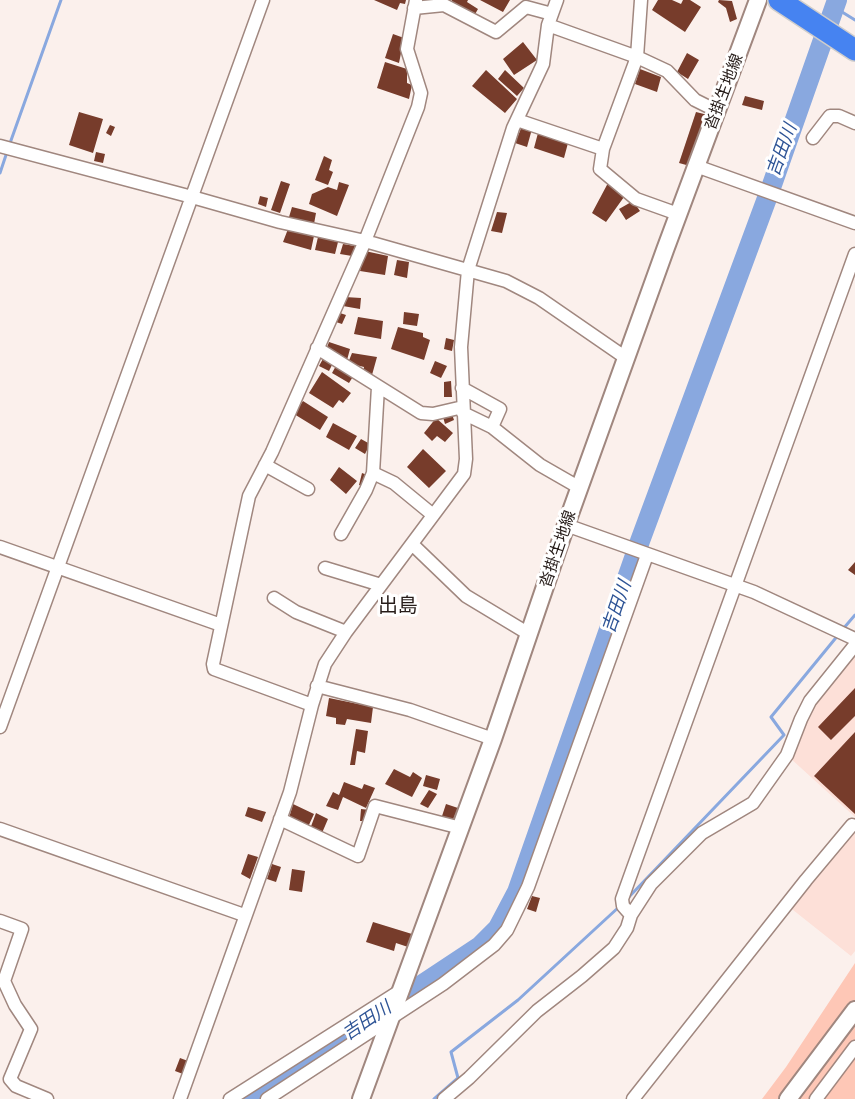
<!DOCTYPE html>
<meta charset="utf-8">
<style>
body{margin:0}
canvas{display:block;background:#fbf0ec}
</style>
<canvas width="855" height="1099"></canvas>
<script>
const g = document.querySelector('canvas').getContext('2d');
g.lineJoin = 'round';
function fillPath(path, color) { g.fillStyle = color; g.fill(path, 'evenodd'); }
const poly = rows => new Path2D(rows.map(r => 'M' + r).join(''));
function trace(path, color, width, dash) { g.strokeStyle = color; g.lineWidth = width; g.lineCap = dash ? 'butt' : 'round'; g.setLineDash(dash || []); g.stroke(path); }
function label(font, color, halo, rows, align = 'center') {
  g.font = font + ' Quicksand,"Noto Sans JP",sans-serif'; g.lineWidth = 6; g.setLineDash([]); g.textBaseline = 'middle'; g.strokeStyle = halo; g.fillStyle = color; for (const [text, x, y, turn = 0] of rows) {
    g.save(); g.translate(x, y); g.rotate((+turn || 0) * Math.PI / 180); g.textAlign = isNaN(turn) ? turn : align; if (halo) g.strokeText(text, 0, 0); g.fillText(text, 0, 0); g.restore();
  }
}
const built = poly([
 [855,653,855,951,851,956,783,902,855,817,790,758,810,708]
]);
const green = poly([
 [855,963,855,1099,762,1099,786,1067]
]);
const stream = poly([
 [834,7,855,20],
 [9,146,61,0],
 [0,173,7,152],
 [843,629,855,615],
 [627,899,784,735,771,717,839,634],
 [434,1099,458,1078,451,1052,518,1000,620,906]
]);
const river = poly([
 [249,1099,480,946,498,928,517,892,640,541,773,182,837,0]
]);
const building = poly([
 [374,0,406,0,405,4,400,3,397,10],
 [452,0,468,0,467,2,478,9,474,16,451,3],
 [480,0,510,0,503,12],
 [658,0,672,0,681,4,683,0,690,0,701,7,685,32,652,10],
 [719,0,732,1,737,19,730,22,726,8,718,2],
 [393,34,404,38,399,63,385,58],
 [523,42,537,60,514,75,503,59],
 [687,53,699,60,688,79,677,72],
 [385,62,407,69,407,83,412,85,409,99,377,88],
 [640,69,661,77,657,92,635,84],
 [486,70,517,99,505,113,472,86],
 [505,70,524,88,517,96,498,79],
 [745,96,764,101,762,110,742,105],
 [79,112,103,119,93,153,69,145],
 [696,112,708,115,690,166,679,163],
 [110,125,115,127,111,136,106,133],
 [522,126,532,129,527,147,515,143],
 [538,133,568,143,564,158,534,148],
 [96,152,105,154,103,163,94,161],
 [324,156,332,160,329,170,333,172,328,185,315,180],
 [281,181,290,184,280,213,271,210],
 [339,182,349,185,337,216,309,204,312,194,328,187,337,190],
 [608,183,624,197,606,222,592,213],
 [260,196,268,198,266,207,258,204],
 [633,201,640,211,626,220,619,209],
 [292,207,316,213,314,224,289,217],
 [497,212,507,213,502,233,491,231],
 [288,229,314,236,311,250,283,242],
 [318,237,338,242,335,254,315,250],
 [343,244,355,246,352,256,340,254],
 [365,251,388,256,385,275,360,271],
 [397,260,409,262,407,278,394,275],
 [345,297,361,298,360,309,343,306],
 [337,312,346,315,342,324,333,321],
 [404,312,419,314,417,326,403,324],
 [358,317,383,321,381,339,354,334],
 [398,327,423,333,423,337,430,340,424,360,391,349],
 [446,338,454,340,452,351,444,349],
 [329,342,350,349,347,360,326,350],
 [352,353,377,357,372,375,363,373,364,367,348,363],
 [324,357,333,363,329,371,319,366],
 [435,361,447,366,441,378,430,373],
 [337,364,354,375,349,383,332,373],
 [322,372,351,393,343,403,339,400,333,408,309,393],
 [451,381,452,397,444,397,444,382],
 [303,401,328,417,320,430,294,414],
 [452,414,454,420,445,424,443,417],
 [436,418,453,433,445,442,437,436,432,441,424,433],
 [333,423,357,436,349,450,326,437],
 [361,439,370,444,365,454,355,448],
 [423,449,446,471,429,488,407,467],
 [339,467,357,481,346,494,330,480],
 [362,473,367,475,364,487,359,485],
 [855,562,855,575,848,570],
 [855,688,855,716,831,740,818,727],
 [329,698,373,707,371,723,347,719,345,725,336,724,336,718,326,716],
 [356,729,368,731,365,753,357,751,355,765,350,765],
 [855,732,855,814,814,776],
 [394,769,410,777,413,772,422,778,412,797,385,784],
 [426,775,440,779,437,790,423,786],
 [344,782,362,789,364,784,375,788,366,808,343,797,338,810,326,806,333,792,339,795],
 [429,790,437,794,428,808,420,804],
 [293,804,314,814,308,827,289,818],
 [446,804,458,808,452,822,441,819],
 [248,807,266,812,262,822,245,816],
 [361,809,370,810,367,821,360,821],
 [316,813,328,819,322,833,310,829],
 [248,854,258,857,250,879,241,874],
 [272,864,281,867,276,882,267,879],
 [292,869,305,871,302,892,289,890],
 [532,896,540,898,536,912,527,909],
 [373,922,412,934,408,947,396,943,394,951,366,942],
 [180,1058,188,1061,183,1074,175,1071]
]);
const street = poly([
 [414,8,444,5,496,32,526,7,552,14],
 [548,25,637,57,641,0],
 [517,120,603,149,637,57,667,71,695,100,717,111],
 [813,138,830,116,839,116,855,123],
 [0,146,192,197,280,222,365,241,506,281,539,298,626,358],
 [603,149,600,169,636,199,678,214],
 [696,166,855,223],
 [855,254,632,871,622,899,623,906,631,915,651,884,702,833,753,803,787,755,801,719,810,701,855,645],
 [317,348,421,413,433,414,463,407],
 [378,387,373,473,394,483,433,515],
 [462,388,500,409,492,427,463,413],
 [492,427,540,465,580,488],
 [265,465,308,489],
 [566,525,754,592,855,639],
 [341,534,366,490,373,473],
 [412,544,466,596,529,634],
 [0,547,221,625],
 [325,568,381,585],
 [274,598,296,612,346,632],
 [317,686,410,710,493,739],
 [312,705,214,669,213,664,249,496,272,452,365,241,418,107,421,93,407,49,416,0],
 [0,727,263,0],
 [280,819,358,856,375,806,461,828],
 [0,829,244,915],
 [0,921,22,929,4,981,15,1005,31,1029,10,1079,16,1086,47,1099],
 [180,1099,290,792,312,705,325,664,346,632,464,474,466,459,461,347,468,270,513,128,543,64,548,25,557,0],
 [230,1099,403,989],
 [267,1099,443,984,494,945,507,930,528,887,647,555],
 [444,1099,469,1078,537,1011,582,976,614,948,627,928,631,915],
 [633,1099,806,880,852,825],
 [816,1099,855,1047]
]);
const secondary = poly([
 [361,1099,493,739,566,525,665,250,758,0],
 [788,1099,855,1010]
]);
const highway = poly([
 [779,0,855,50]
]);
const streetNames = [
 ["沓掛生地線",724,92,-69],
 ["沓掛生地線",558,549,-71]
];
const waterNames = [
 ["吉田川",782,150,-70],
 ["吉田川",617,607,-71],
 ["吉田川",367,1021,-34]
];
const quarterNames = [
 ["出島",398,606]
];
fillPath(built, '#fde0d8');
fillPath(green, '#fec7b6');
trace(stream, '#89a8df', 3);
trace(river, '#89a8df', 20);
fillPath(building, '#773c2b');
trace(street, '#a0877f', 15);
trace(secondary, '#a0877f', 20);
trace(highway, '#cfcdcc', 24);
trace(street, '#fff', 12);
trace(secondary, '#fff', 16);
trace(highway, '#4683f1', 21);
label('16px', '#261c19', '#fff', streetNames);
label('italic 18px', '#2e5496', '#fff', waterNames);
label('20px', '#261c19', '#fff', quarterNames);
</script>
